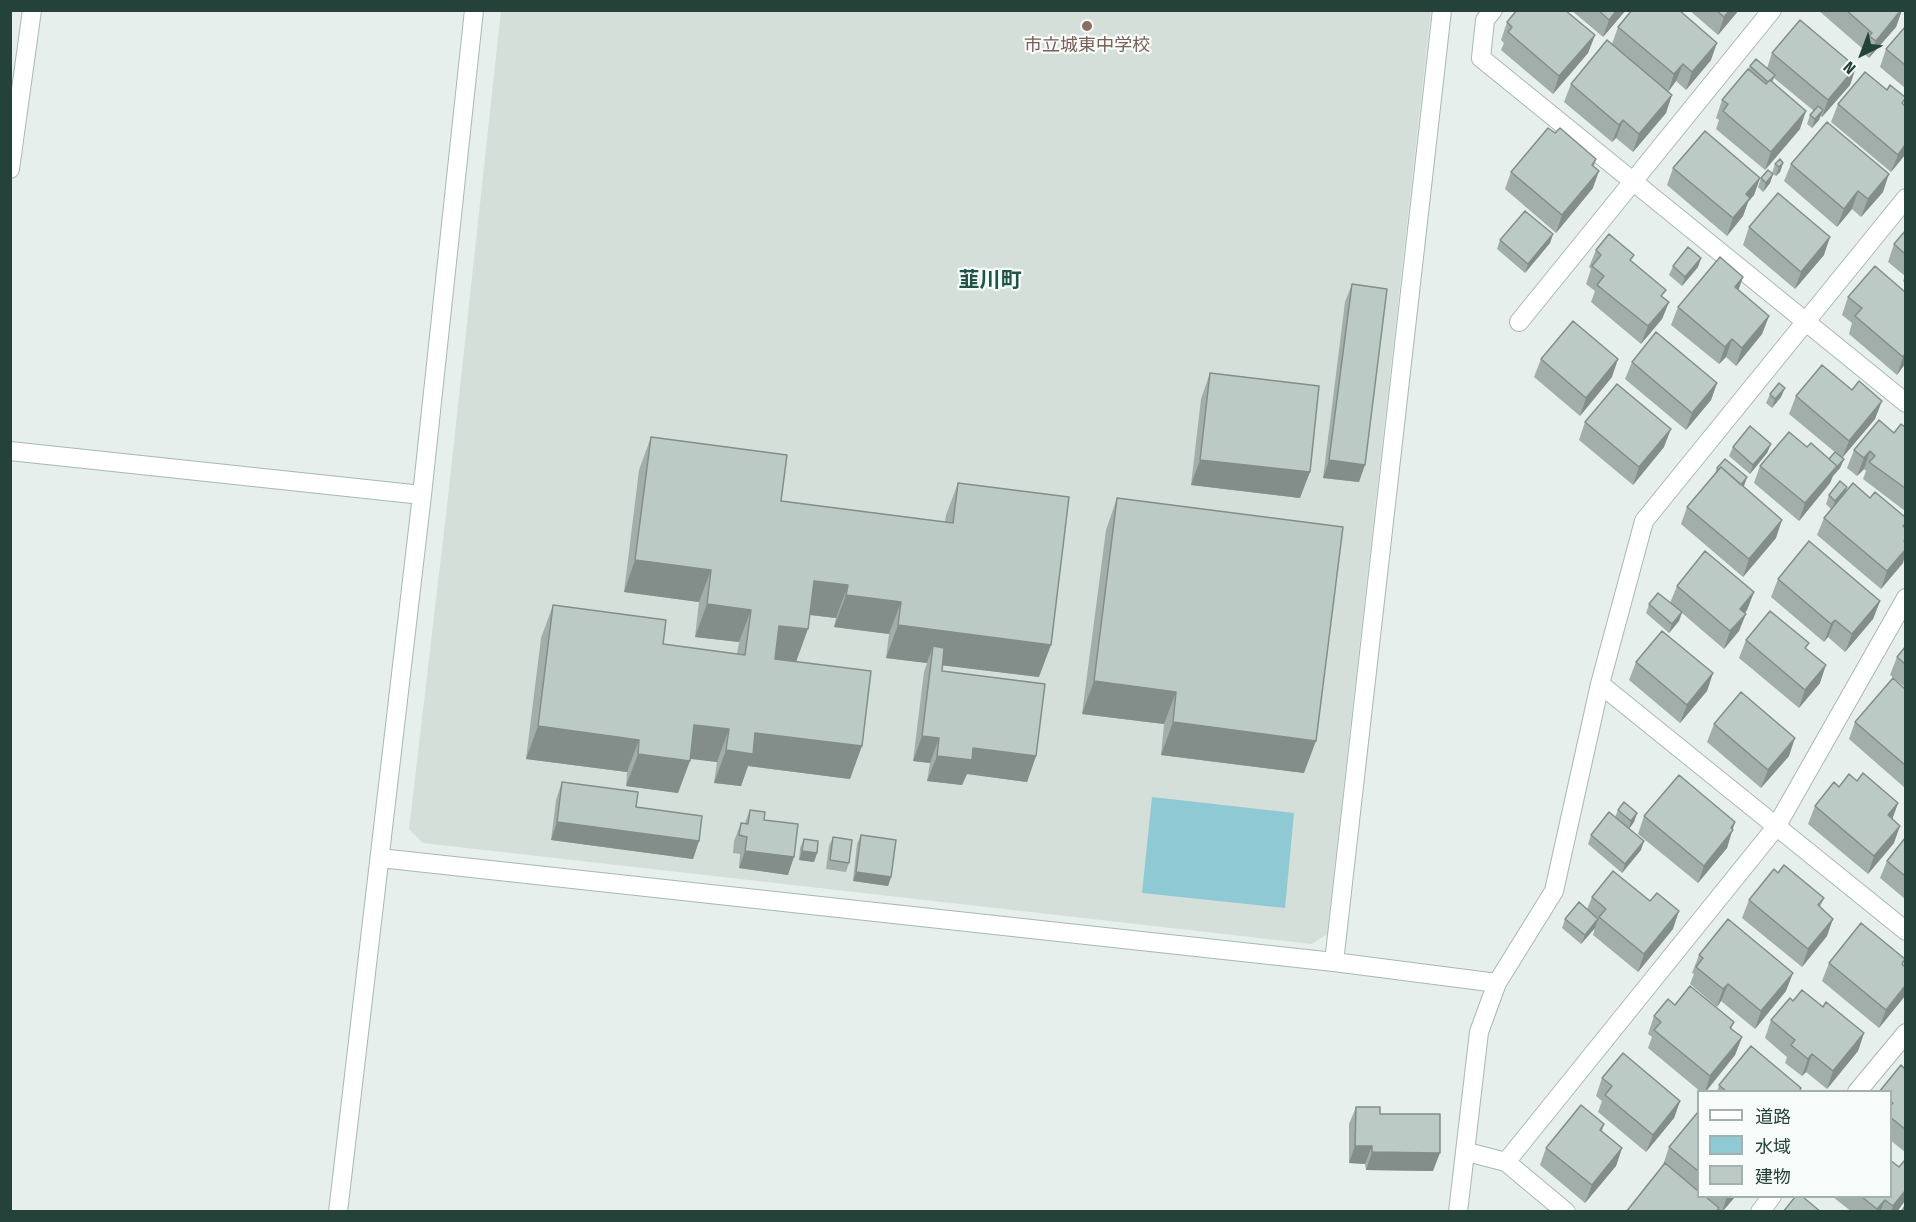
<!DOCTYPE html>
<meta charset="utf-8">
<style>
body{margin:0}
#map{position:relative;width:1916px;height:1222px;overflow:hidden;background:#e6efeb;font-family:"Fira Sans Condensed","Noto Sans JP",sans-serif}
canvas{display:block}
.frame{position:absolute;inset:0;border:12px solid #24423a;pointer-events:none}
.legend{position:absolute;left:1697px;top:1090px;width:195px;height:108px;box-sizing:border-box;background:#f7fbf9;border:2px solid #a3b1ad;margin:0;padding:8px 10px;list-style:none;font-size:18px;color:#24423a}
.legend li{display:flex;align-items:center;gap:12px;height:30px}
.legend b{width:30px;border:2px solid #a3b1ad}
.north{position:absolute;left:1832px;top:24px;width:60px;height:60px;-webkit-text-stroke:4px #f7fbf9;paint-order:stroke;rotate:222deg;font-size:16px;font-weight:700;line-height:24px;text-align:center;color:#24423a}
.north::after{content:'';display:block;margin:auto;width:21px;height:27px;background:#24423a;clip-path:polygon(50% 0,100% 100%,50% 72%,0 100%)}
</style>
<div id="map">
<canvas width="1916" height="1222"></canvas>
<div class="frame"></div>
<ul class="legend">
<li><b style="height:8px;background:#fff"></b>道路</li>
<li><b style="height:16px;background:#8ec9d4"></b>水域</li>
<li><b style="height:16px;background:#bbcac4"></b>建物</li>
</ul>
<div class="north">N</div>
</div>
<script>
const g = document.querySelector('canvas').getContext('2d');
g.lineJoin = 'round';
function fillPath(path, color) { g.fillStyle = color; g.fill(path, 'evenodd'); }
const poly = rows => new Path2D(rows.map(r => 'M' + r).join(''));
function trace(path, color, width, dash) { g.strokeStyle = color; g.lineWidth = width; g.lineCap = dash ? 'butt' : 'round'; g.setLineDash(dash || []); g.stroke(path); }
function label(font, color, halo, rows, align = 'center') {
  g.font = font + ' "Fira Sans Condensed","Noto Sans JP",sans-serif'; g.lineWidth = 4.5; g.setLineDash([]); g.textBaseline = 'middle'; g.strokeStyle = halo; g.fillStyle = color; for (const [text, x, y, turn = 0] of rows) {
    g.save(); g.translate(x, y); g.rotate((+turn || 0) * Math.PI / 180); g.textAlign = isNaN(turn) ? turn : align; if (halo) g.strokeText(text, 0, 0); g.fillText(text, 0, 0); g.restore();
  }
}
const built = poly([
 [501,11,1431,11,1327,934,1312,944,423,843,409,829,448,497]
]);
const water = poly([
 [1152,797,1294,813,1285,908,1142,893]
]);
const minor = poly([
 [1493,10,1485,20,1481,58,1906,403],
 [10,169,32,10],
 [1519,322,1772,10],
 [10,451,422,495],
 [1600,684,1906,931],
 [380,858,1334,962,1497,983],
 [1334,962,1442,10],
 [1857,1092,1906,1033],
 [1467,1152,1506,1162,1566,1212],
 [1506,1162,1776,827,1906,598],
 [338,1212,422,495,474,10],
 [1458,1212,1479,1032,1497,983,1554,891,1600,684,1644,521,1906,198],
 [1760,1212,1772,1196]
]);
const wall = poly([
 [1571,10,1626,10,1603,37],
 [1689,10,1739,10,1718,35],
 [1818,10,1902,10,1896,27,1869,58,1863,53,1864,50],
 [1507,22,1595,35,1588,53,1553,94,1501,50,1504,43,1501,40],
 [1618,27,1711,60,1686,90,1676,81,1668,92,1666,113,1633,152,1616,138,1612,142,1564,102,1571,84,1612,44],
 [1905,27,1905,88,1880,67,1886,49],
 [1772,53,1856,67,1850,85,1822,117,1820,116,1819,120,1812,128,1807,124,1810,115,1814,111,1774,78,1772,83,1800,129,1765,170,1716,129,1719,120,1716,118,1722,100,1748,69,1750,66,1767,68],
 [1838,104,1904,104,1905,106,1905,155,1891,172,1831,122],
 [1555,133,1596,159,1594,166,1593,188,1556,233,1505,189,1511,172],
 [1783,163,1780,172,1776,176,1773,174,1770,183,1763,192,1758,187,1761,178,1772,173,1775,164],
 [1791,164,1883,192,1861,217,1852,209,1837,227,1784,181],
 [1673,168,1760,178,1754,195,1748,202,1743,216,1727,236,1667,185],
 [1749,227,1824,255,1795,289,1743,245],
 [1905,231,1905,283,1903,281,1905,276,1888,262,1894,244],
 [1553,234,1550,243,1525,273,1497,249,1500,240],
 [1596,250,1632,262,1663,297,1669,302,1662,319,1641,344,1591,302,1595,291,1586,284,1591,269,1589,267],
 [1701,258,1698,267,1682,286,1669,275,1673,266],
 [1875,266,1905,364,1897,375,1849,334,1852,323,1842,315,1848,297],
 [1743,277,1738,290,1769,316,1762,334,1736,366,1726,357,1719,364,1671,325,1678,307],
 [1352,284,1359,482,1323,478,1345,302],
 [1541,359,1612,377,1580,416,1534,377],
 [1632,362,1717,383,1711,400,1686,430,1625,379],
 [1210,373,1300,498,1191,485,1201,399],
 [1770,394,1781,397,1772,408,1766,403],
 [1796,396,1875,419,1842,458,1789,414],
 [1585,422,1664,447,1633,485,1579,440],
 [1905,427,1905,511,1863,479,1866,471,1864,469,1857,476,1847,468,1854,450],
 [651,437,781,501,945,522,946,515,958,483,1039,677,942,665,942,671,1036,756,1027,782,967,774,962,785,927,781,930,763,913,761,924,672,927,663,886,658,889,634,834,627,836,618,810,615,796,662,850,779,748,766,741,786,714,783,717,762,690,758,678,793,626,786,627,772,526,759,541,638,553,605,663,644,737,654,739,642,695,637,699,602,624,592,639,470],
 [1771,444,1767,453,1750,474,1729,456,1733,447],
 [1807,447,1829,459,1844,459,1840,468,1833,476,1830,483,1799,521,1754,483,1760,466],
 [1717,468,1747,477,1743,487,1776,538,1743,577,1681,524,1687,507,1714,475],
 [1845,493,1903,563,1881,589,1817,535,1824,518,1831,509,1826,504,1829,495],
 [1117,498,1304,773,1161,755,1164,724,1082,714,1106,530],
 [1778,579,1880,601,1873,619,1845,652,1828,637,1824,642,1771,597],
 [1677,586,1754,592,1747,610,1745,613,1739,631,1724,649,1682,613,1679,621,1669,633,1646,613,1649,604,1670,603],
 [1746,640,1807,650,1820,683,1799,708,1739,658],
 [1905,647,1905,687,1890,675,1897,657],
 [1636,662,1713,673,1707,691,1680,723,1629,680],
 [1905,689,1905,788,1849,739,1855,722],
 [1714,724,1789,756,1761,788,1707,742],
 [1857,781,1898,803,1892,819,1894,843,1868,874,1808,824,1815,806,1839,787],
 [562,782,636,807,699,841,693,859,551,840,556,800],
 [750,810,764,820,788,875,739,868,740,854,733,853,734,841,741,823,745,823],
 [1618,810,1637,813,1634,822,1629,829,1641,850,1622,873,1588,844,1591,835,1615,817],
 [1644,816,1732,829,1727,848,1698,883,1638,834],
 [861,835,891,877,888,886,853,881,857,844],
 [833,837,849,863,846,872,826,869,829,846],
 [1905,838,1905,899,1880,878,1887,861],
 [804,839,817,853,814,862,799,860,800,848],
 [1778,873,1824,898,1820,907,1827,936,1802,967,1742,918,1749,900],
 [1592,897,1673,929,1638,972,1593,935,1596,924,1595,928,1581,944,1562,928,1565,919,1587,909],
 [1699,955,1786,991,1755,1029,1721,1001,1717,1007,1690,984,1694,974,1692,973],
 [1829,963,1903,965,1905,967,1905,996,1879,1028,1822,981],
 [1793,1001,1823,1007,1864,1033,1858,1051,1827,1089,1806,1072,1802,1076,1785,1063,1787,1057,1765,1038,1771,1020],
 [1675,1005,1734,1022,1731,1029,1742,1037,1735,1055,1706,1092,1701,1092,1648,1048,1652,1037,1648,1034,1654,1016],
 [1905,1069,1905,1152,1890,1140,1890,1092],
 [1602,1078,1680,1101,1674,1118,1646,1152,1598,1112,1602,1101,1596,1096],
 [1719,1085,1800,1092,1717,1092],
 [1356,1107,1380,1114,1433,1171,1366,1170,1365,1164,1349,1163,1349,1124],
 [1698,1112,1698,1197,1735,1197,1722,1212,1718,1211,1718,1212,1626,1212,1663,1165,1669,1147],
 [1604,1124,1602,1131,1622,1148,1616,1166,1585,1203,1540,1165,1546,1148],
 [1899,1167,1897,1212,1852,1212,1833,1197,1890,1197]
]);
const shadedWall = poly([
 [1617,10,1626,10,1603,37,1609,20],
 [1730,10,1739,10,1718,35,1724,17],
 [1897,10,1902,10,1896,27,1869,58,1876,41],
 [1595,35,1588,53,1553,94,1559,76],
 [1717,43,1711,60,1686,90,1692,72],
 [1683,64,1676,81,1668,92,1674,74],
 [1856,67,1850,85,1822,117,1828,100],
 [1672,95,1666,113,1633,152,1639,134],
 [1823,110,1819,120,1812,128,1815,119],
 [1806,111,1800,129,1765,170,1771,152],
 [1623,120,1616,138,1612,142,1619,125],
 [1905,145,1905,155,1891,172,1898,155],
 [1783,163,1780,172,1776,176,1779,167],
 [1599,171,1593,188,1556,233,1562,215],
 [1773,174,1770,183,1763,192,1766,183],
 [1889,174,1883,192,1861,217,1868,199],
 [1760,178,1754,195,1748,202,1743,216,1727,236,1733,218,1746,194],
 [1858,191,1852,209,1837,227,1844,209],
 [1553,234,1550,243,1525,273,1528,264],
 [1830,237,1824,255,1795,289,1801,272],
 [1701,258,1698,267,1682,286,1685,277],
 [1743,277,1737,294,1735,287],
 [1669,302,1662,319,1641,344,1648,326],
 [1769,316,1762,334,1736,366,1742,348],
 [1732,339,1726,357,1719,364,1725,347],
 [1905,354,1905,364,1897,375,1903,357],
 [1618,359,1612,377,1580,416,1586,398],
 [1717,383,1711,400,1686,430,1692,413],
 [1785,388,1781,397,1772,408,1775,399],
 [1882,401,1875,419,1842,458,1849,441],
 [1671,429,1664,447,1633,485,1639,467],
 [1771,444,1767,453,1750,474,1753,465],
 [1870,451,1864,469,1857,476,1864,458],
 [1844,459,1840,468,1833,476,1837,467],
 [1200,460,1310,472,1300,498,1191,485],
 [1329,460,1365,465,1359,482,1323,478],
 [1837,466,1830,483,1799,521,1805,503],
 [1747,477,1744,486,1735,496,1739,487],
 [1847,487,1844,496,1832,510,1835,501],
 [1782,520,1776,538,1743,577,1749,559],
 [1905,550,1905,555,1903,563,1881,589,1887,571],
 [635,560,711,570,699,602,624,592],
 [814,581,848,585,836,618,802,614],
 [1754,592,1747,610,1734,626,1740,609],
 [846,595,901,602,889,634,834,627],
 [1880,601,1873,619,1845,652,1852,634],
 [707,604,751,610,739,642,695,637],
 [1682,612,1679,621,1669,633,1672,624],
 [1746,614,1739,631,1724,649,1730,631],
 [1835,620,1828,637,1824,642,1831,624],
 [898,625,1051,645,1039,677,931,664,933,646,927,663,886,658],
 [779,626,808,629,796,662,767,658],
 [1826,665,1820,683,1799,708,1805,690],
 [1713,673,1707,691,1680,723,1687,705],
 [1094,681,1176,692,1164,724,1082,714],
 [1173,722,1316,741,1304,773,1161,755],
 [694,725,729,729,717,762,682,758],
 [538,726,639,740,627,772,526,759],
 [755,733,862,746,850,779,748,766,741,786,714,783,726,750],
 [922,736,939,738,930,763,913,761],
 [1795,738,1789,756,1761,788,1768,770],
 [973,748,1036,756,1027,782,967,774,962,785,927,781,937,756],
 [638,754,690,761,678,793,626,786],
 [1898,803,1892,820,1888,815],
 [1637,813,1634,822,1628,830,1631,821],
 [557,822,699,841,693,859,551,840],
 [1735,822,1727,848,1698,883,1704,866],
 [1900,826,1894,843,1868,874,1874,856],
 [1644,841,1641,850,1622,873,1625,864],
 [745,851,794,857,788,875,739,868],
 [802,851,817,853,814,862,799,860],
 [856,872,891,877,888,886,853,881],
 [1679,911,1673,929,1638,972,1644,954],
 [1598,919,1595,928,1581,944,1585,935],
 [1833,919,1827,936,1802,967,1808,949],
 [1793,973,1786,991,1755,1029,1761,1011],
 [1728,984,1721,1001,1717,1007,1723,989],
 [1905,986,1905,996,1879,1028,1886,1010],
 [1864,1033,1858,1051,1827,1089,1833,1071],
 [1742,1037,1735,1055,1705,1092,1710,1076],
 [1812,1054,1806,1072,1802,1076,1808,1059],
 [1680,1101,1674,1118,1646,1152,1653,1135],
 [1355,1146,1372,1146,1365,1164,1349,1163],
 [1622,1148,1616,1166,1585,1203,1592,1185],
 [1372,1152,1440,1153,1433,1171,1366,1170],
 [1905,1191,1905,1201,1897,1212,1891,1212,1893,1206],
 [1727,1197,1735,1197,1722,1212],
 [1885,1200,1880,1212,1876,1212,1877,1209]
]);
const building = poly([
 [1517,10,1565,10,1595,35,1559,76,1508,32,1512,27,1507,22,1517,10],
 [1598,10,1617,10,1609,20,1598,10],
 [1632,10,1679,10,1717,43,1692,72,1683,64,1674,74,1618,27,1632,10],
 [1716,10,1730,10,1724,17,1716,10],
 [1846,10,1901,10,1876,41,1869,36,1872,33,1846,10],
 [1800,20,1856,67,1828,100,1772,53,1800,20],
 [1905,27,1905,65,1886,49,1905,27],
 [1607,40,1672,95,1639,134,1623,120,1619,125,1571,84,1607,40],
 [1756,59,1775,75,1770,81,1770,80,1768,82,1750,66,1756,59],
 [1748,69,1766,84,1770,80,1806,111,1771,152,1723,111,1728,104,1722,100,1748,69],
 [1865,72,1887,90,1890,85,1905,97,1905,99,1902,103,1905,106,1905,145,1898,155,1838,104,1865,72],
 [1818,106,1823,110,1815,119,1810,115,1818,106],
 [1827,122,1889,174,1868,199,1858,191,1844,209,1791,164,1827,122],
 [1548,128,1555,133,1560,128,1596,159,1592,165,1599,171,1562,215,1511,172,1548,128],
 [1705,131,1760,178,1746,194,1750,198,1733,218,1673,168,1705,131],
 [1780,159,1783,163,1779,167,1775,164,1780,159],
 [1768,170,1773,174,1766,183,1761,178,1768,170],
 [1778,193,1830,237,1801,272,1749,227,1778,193],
 [1525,211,1553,234,1528,264,1500,240,1525,211],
 [1905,231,1905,254,1894,244,1905,231],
 [1609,234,1634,255,1630,260,1666,290,1661,296,1669,302,1648,326,1597,285,1604,276,1592,266,1601,255,1596,250,1609,234],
 [1688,247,1701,258,1685,277,1673,266,1688,247],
 [1720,257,1743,277,1735,287,1769,316,1742,348,1732,339,1725,347,1678,307,1720,257],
 [1875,266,1905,292,1905,354,1903,357,1855,316,1862,308,1848,297,1875,266],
 [1352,284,1387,289,1365,465,1329,460,1352,284],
 [1573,321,1618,359,1586,398,1541,359,1573,321],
 [1656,332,1717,383,1692,413,1632,362,1656,332],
 [1822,365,1852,390,1859,381,1882,401,1849,441,1796,396,1822,365],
 [1210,373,1319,386,1310,472,1200,460,1210,373],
 [1779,383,1785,388,1775,399,1770,394,1779,383],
 [1617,384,1671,429,1639,467,1585,422,1617,384],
 [1879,420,1894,433,1901,424,1905,427,1905,488,1869,462,1875,456,1870,451,1864,458,1854,450,1879,420],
 [1750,426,1771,444,1753,465,1733,447,1750,426],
 [1789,432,1807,447,1811,443,1837,466,1805,503,1760,466,1789,432],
 [651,437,787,455,781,501,953,523,958,483,1069,497,1051,645,898,625,901,602,846,595,848,585,814,581,808,629,779,626,775,659,871,671,862,746,755,733,753,754,726,750,729,729,694,725,690,761,638,754,639,740,538,726,553,605,666,620,663,644,745,655,751,610,707,604,711,570,635,560,651,437],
 [1835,452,1844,459,1837,467,1837,466,1829,459,1835,452],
 [1725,459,1747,477,1741,485,1721,467,1718,470,1717,468,1725,459],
 [1721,467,1782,520,1749,559,1687,507,1721,467],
 [1840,481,1847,487,1835,501,1829,495,1840,481],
 [1853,483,1870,498,1875,492,1905,517,1905,524,1903,526,1905,528,1905,539,1904,541,1905,542,1905,550,1887,571,1824,518,1853,483],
 [1117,498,1343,527,1316,741,1173,722,1176,692,1094,681,1117,498],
 [1809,541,1880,601,1852,634,1835,620,1831,624,1778,579,1809,541],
 [1705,551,1754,592,1740,609,1746,614,1730,631,1677,586,1705,551],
 [1658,593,1682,612,1672,624,1649,604,1658,593],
 [1770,611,1809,643,1805,648,1826,665,1805,690,1746,640,1770,611],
 [1662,631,1713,673,1687,705,1636,662,1662,631],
 [933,646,944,648,942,671,1045,684,1036,756,973,748,972,760,937,756,939,738,922,736,933,646],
 [1905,647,1905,664,1897,657,1905,647],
 [1893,678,1905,689,1905,765,1855,722,1893,678],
 [1741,692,1795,738,1768,770,1714,724,1741,692],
 [1863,773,1898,803,1888,815,1900,826,1874,856,1815,806,1834,782,1839,787,1849,774,1857,781,1863,773],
 [1679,775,1735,822,1731,828,1733,830,1704,866,1644,816,1679,775],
 [562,782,638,792,636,807,702,816,699,841,557,822,562,782],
 [1624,802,1637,813,1631,821,1618,810,1624,802],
 [750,810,765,812,764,820,798,824,794,857,745,851,747,837,739,835,741,823,748,824,750,810],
 [1609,812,1644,841,1625,864,1591,835,1609,812],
 [861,835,896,840,891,877,856,872,861,835],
 [833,837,852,840,849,863,830,860,833,837],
 [1905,838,1905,876,1887,861,1905,838],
 [804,839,818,841,817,853,802,851,804,839],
 [1784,865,1824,898,1818,905,1833,919,1808,949,1749,900,1774,869,1778,873,1784,865],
 [1613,871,1650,901,1657,893,1679,911,1644,954,1599,917,1606,909,1592,897,1613,871],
 [1579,902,1598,919,1585,935,1565,919,1579,902],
 [1728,919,1793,973,1761,1011,1728,984,1723,989,1696,967,1703,958,1699,955,1728,919],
 [1861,923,1905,959,1902,964,1905,967,1905,986,1886,1010,1829,963,1861,923],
 [1690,986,1734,1022,1730,1028,1742,1037,1710,1076,1654,1030,1661,1022,1654,1016,1668,999,1675,1005,1690,986],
 [1802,990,1823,1007,1826,1002,1864,1033,1833,1071,1812,1054,1808,1059,1791,1045,1795,1040,1771,1020,1790,998,1793,1001,1802,990],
 [1751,1046,1801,1088,1799,1092,1727,1092,1719,1085,1751,1046],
 [1623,1053,1680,1101,1653,1135,1605,1095,1612,1086,1602,1078,1623,1053],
 [1901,1065,1905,1069,1905,1129,1890,1117,1890,1106,1893,1103,1890,1101,1890,1092,1879,1092,1901,1065],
 [1581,1105,1604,1124,1600,1130,1622,1148,1592,1185,1546,1148,1581,1105],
 [1356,1107,1380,1107,1380,1114,1440,1114,1440,1153,1372,1152,1372,1146,1355,1146,1356,1107],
 [1698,1112,1698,1171,1669,1147,1698,1112],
 [1890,1160,1899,1167,1905,1160,1905,1191,1893,1206,1885,1200,1877,1209,1862,1197,1890,1197,1890,1160],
 [1665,1163,1698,1191,1698,1197,1706,1197,1719,1208,1716,1212,1626,1212,1665,1163],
 [1795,1197,1803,1197,1821,1212,1783,1212,1795,1197],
 [1905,1206,1905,1212,1901,1212,1905,1206]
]);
const markers = [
 [1087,26,6,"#8d6e63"]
];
const educationNames = [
 ["市立城東中学校",1087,46]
];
const quarterNames = [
 ["韮川町",990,281]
];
fillPath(built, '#d4dfda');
fillPath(water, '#8ec9d4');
trace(minor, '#a8b8b2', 20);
trace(minor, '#fff', 18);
fillPath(wall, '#a1aea9');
fillPath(shadedWall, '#838d89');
fillPath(building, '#bbcac4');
trace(building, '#838d89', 1.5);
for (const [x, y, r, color] of markers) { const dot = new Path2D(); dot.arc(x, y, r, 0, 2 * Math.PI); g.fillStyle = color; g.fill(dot); trace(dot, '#f7fbf9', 2); }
label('18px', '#785e54', '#f7fbf9', educationNames);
label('bold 21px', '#1f5548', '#f7fbf9', quarterNames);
</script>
